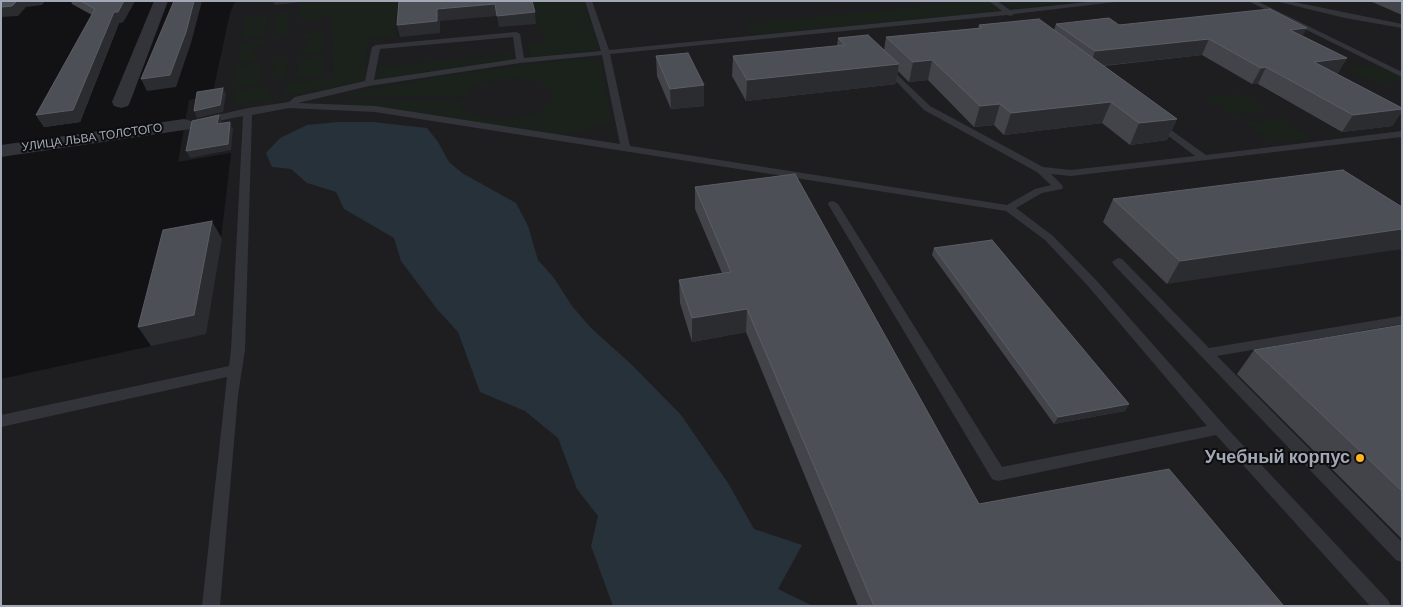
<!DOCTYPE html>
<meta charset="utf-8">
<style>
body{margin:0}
#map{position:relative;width:1403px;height:607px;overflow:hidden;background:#121214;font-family:"DM Sans",sans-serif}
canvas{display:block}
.frame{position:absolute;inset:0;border:2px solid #a2a8b6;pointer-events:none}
</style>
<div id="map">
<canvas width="1403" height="607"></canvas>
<div class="frame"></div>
</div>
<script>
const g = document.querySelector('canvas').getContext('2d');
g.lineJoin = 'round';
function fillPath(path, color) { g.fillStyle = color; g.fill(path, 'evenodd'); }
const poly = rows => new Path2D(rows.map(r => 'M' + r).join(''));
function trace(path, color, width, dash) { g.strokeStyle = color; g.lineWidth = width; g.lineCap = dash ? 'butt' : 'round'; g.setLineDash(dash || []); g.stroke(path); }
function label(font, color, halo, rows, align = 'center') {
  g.font = font + ' "DM Sans",sans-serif'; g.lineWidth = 4; g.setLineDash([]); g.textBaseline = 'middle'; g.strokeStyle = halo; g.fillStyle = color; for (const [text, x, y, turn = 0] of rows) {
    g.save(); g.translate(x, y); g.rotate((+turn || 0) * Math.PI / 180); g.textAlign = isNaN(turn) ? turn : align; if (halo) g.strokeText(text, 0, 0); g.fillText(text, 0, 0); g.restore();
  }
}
const built = poly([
 [235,1,1402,1,1402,606,1,606,1,379,151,346,174,248,221,239,231,153,178,162,189,100,212,96,230,13]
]);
const green = poly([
 [327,1,464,1,398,7,394,37,368,39,364,80,360,82,285,96,286,84,334,77,332,17,299,21,299,5],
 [532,1,583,1,599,48,595,50,530,57,528,45,544,43],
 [973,1,990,1,1002,9,1000,11,752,35,743,24],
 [1002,1,1097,1,1014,9],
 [290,12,288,35,275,37,277,13],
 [267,15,265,35,242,38,246,17],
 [323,31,323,52,297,55,298,53,308,47,311,42,308,38,297,36,298,34],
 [265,38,265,40,253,48,252,52,257,57,264,58,263,60,238,63,242,42],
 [513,53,514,59,378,79,378,67],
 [324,55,324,74,296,78,298,59],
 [288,57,286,77,272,79,274,59],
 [600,57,612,120,585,131,567,134,551,134,435,115,341,104,345,101,461,101,463,109,470,114,482,118,499,120,520,118,537,112,547,105,552,97,551,89,543,83,518,78,486,82,472,88,464,96,346,97,346,93,443,76,529,64],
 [263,63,260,83,233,87,237,67],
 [1369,65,1381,66,1402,77,1402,81,1376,84,1345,68],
 [270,86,269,100,233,105,235,91],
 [1239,93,1267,111,1234,115,1206,97],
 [1279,118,1311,138,1275,143,1245,123]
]);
const water = poly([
 [338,122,373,122,427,128,438,142,449,162,462,173,516,203,528,226,538,260,554,278,572,306,591,328,631,364,681,415,728,483,754,529,802,545,778,589,813,606,613,606,591,546,598,516,577,489,558,438,525,411,480,392,458,332,437,309,401,261,394,238,344,209,336,192,307,183,291,169,272,167,266,153,280,138,307,125]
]);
const service = poly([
 [585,1,592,1,609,50,1002,11,989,1,997,1,1010,10,1097,1,1124,1,1014,14,1011,16,1007,15,610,54,630,146,1007,205,1035,189,1051,185,1037,172,924,110,883,68,883,64,886,64,930,106,1043,167,1071,170,1195,156,1154,125,1152,123,1157,120,1206,155,1402,131,1402,137,1071,176,1051,174,1062,185,1063,187,1062,189,1042,193,1016,208,1053,236,1096,280,1224,425,1388,600,1391,606,1370,606,1216,435,998,481,992,479,828,204,829,202,833,201,838,204,1002,467,1207,426,1088,286,1045,240,1006,211,375,112,289,108,252,115,245,350,238,395,220,606,202,606,227,377,1,427,1,415,229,366,231,350,243,116,203,124,200,123,200,119,248,108,289,102,295,97,365,81,372,47,376,45,516,32,520,34,524,58,601,51,585,1],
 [513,37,516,59,374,80,380,49,513,37],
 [602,55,620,144,375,106,298,103,369,86,520,63,602,55],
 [1248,1,1257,1,1402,72,1402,77,1248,1],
 [1275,1,1289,1,1402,24,1402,28,1345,18,1275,1],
 [1118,258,1122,259,1209,348,1402,316,1402,324,1217,356,1402,542,1402,562,1396,560,1114,265,1112,262,1118,258]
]);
const minor = poly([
 [154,1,168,1,130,102,128,106,121,108,114,106,112,102,154,1],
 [184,119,191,121,194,125,191,129,1,157,1,145,184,119]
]);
const wall = poly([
 [71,1,135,1,123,22,119,23,80,122,44,127,36,115,92,15,72,4],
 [1370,1,1402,1,1402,15],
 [1056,24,1119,25,1303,36,1347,58,1337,74,1402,108,1402,111,1392,126,1342,132,1258,84,1252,84,1202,55,1104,66,1177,119,1167,140,1130,145,1102,123,1004,135,994,125,974,127,928,80,909,82,898,71,896,84,746,101,732,76,733,56,837,46,838,38,884,50,886,37,978,28,979,25,1054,30],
 [656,56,704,106,671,109,657,76],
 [1343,170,1167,284,1103,222,1113,199],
 [695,187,979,504,1282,606,858,606,746,332,692,342,680,303,679,280,722,273,695,209],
 [934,248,1129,404,1125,411,1054,424,932,255],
 [1402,325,1402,539,1237,374,1254,350]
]);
const shadedWall = poly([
 [17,1,45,1,42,5,26,7,18,16,1,17,1,7],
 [124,1,135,1,123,22,119,23,80,122,44,127,36,115,114,12],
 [194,1,202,1,191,43,176,87,147,91,141,79],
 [273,1,309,1,275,5],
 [495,4,535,12,536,24,499,27,497,16,440,21,440,33,400,37,397,25,437,9],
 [1307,28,1299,43,1290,30],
 [1209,39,1202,55,1090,67,1095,51],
 [1347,58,1337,74,1314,62],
 [932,60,928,80,909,82,913,62],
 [899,64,896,84,746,101,747,80],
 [1266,67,1258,84,1252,84,1261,68],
 [704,85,704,106,671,109,670,89],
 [223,88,226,94,223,112,197,118,194,111],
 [1111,102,1102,123,1004,135,1011,113],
 [1000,104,994,125,974,127,980,106],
 [1402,109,1402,111,1392,126,1342,132,1353,115],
 [219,115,222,122,220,131,217,124],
 [1177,119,1167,140,1130,145,1139,123],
 [230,122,233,129,231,150,190,158,186,151],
 [212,221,222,239,206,334,151,346,138,327],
 [1402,229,1402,249,1167,284,1180,261],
 [747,309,746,332,692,342,692,318],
 [1129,404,1125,411,1054,424,1058,417]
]);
const building = poly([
 [1,1,17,1,12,6,1,7,1,1],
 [81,1,124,1,118,12,114,12,73,110,36,115,95,9,81,1],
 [174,1,194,1,186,32,170,75,141,79,174,1],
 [399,1,532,1,535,12,497,16,495,4,437,9,437,21,397,25,399,1],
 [1270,9,1307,28,1290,30,1347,58,1314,62,1402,108,1402,109,1353,115,1266,67,1261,68,1209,39,1095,51,1056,24,1109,18,1119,25,1270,9],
 [1039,19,1177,119,1139,123,1111,102,1011,113,1000,104,980,106,932,60,913,62,886,37,982,28,979,25,1039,19],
 [868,35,899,64,747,80,733,56,845,45,838,38,868,35],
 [688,53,704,85,670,89,656,56,688,53],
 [223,88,220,105,194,111,197,92,223,88],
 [219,115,217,124,230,122,228,144,186,151,192,121,219,115],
 [1343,170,1402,207,1402,229,1180,261,1113,199,1343,170],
 [795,174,979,504,1169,469,1283,605,874,606,747,309,692,318,679,280,731,272,695,187,795,174],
 [212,221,194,315,138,327,163,230,212,221],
 [992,240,1129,404,1058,417,934,248,992,240],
 [1402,325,1402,491,1254,350,1402,325]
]);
const markers = [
 [1360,458,5,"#ffb41f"]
];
const farStreetnames = [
 ["УЛИЦА ЛЬВА ТОЛСТОГО",92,138,-8]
];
const nearPoinames = [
 ["Учебный корпус",1350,458]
];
fillPath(built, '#1e1e21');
fillPath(green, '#1a221b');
fillPath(water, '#273139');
fillPath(service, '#333439');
fillPath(minor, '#333439');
fillPath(wall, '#43444a');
fillPath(shadedWall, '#2b2c30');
fillPath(building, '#4d4f56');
trace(building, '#5b5d65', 1);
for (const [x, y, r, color] of markers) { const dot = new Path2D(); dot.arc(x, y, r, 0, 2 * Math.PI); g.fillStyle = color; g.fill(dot); trace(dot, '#0d0d0f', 2); }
label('12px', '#a2a8b6', '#0d0d0f', farStreetnames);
label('bold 18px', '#a2a8b6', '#0d0d0f', nearPoinames, 'right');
</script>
